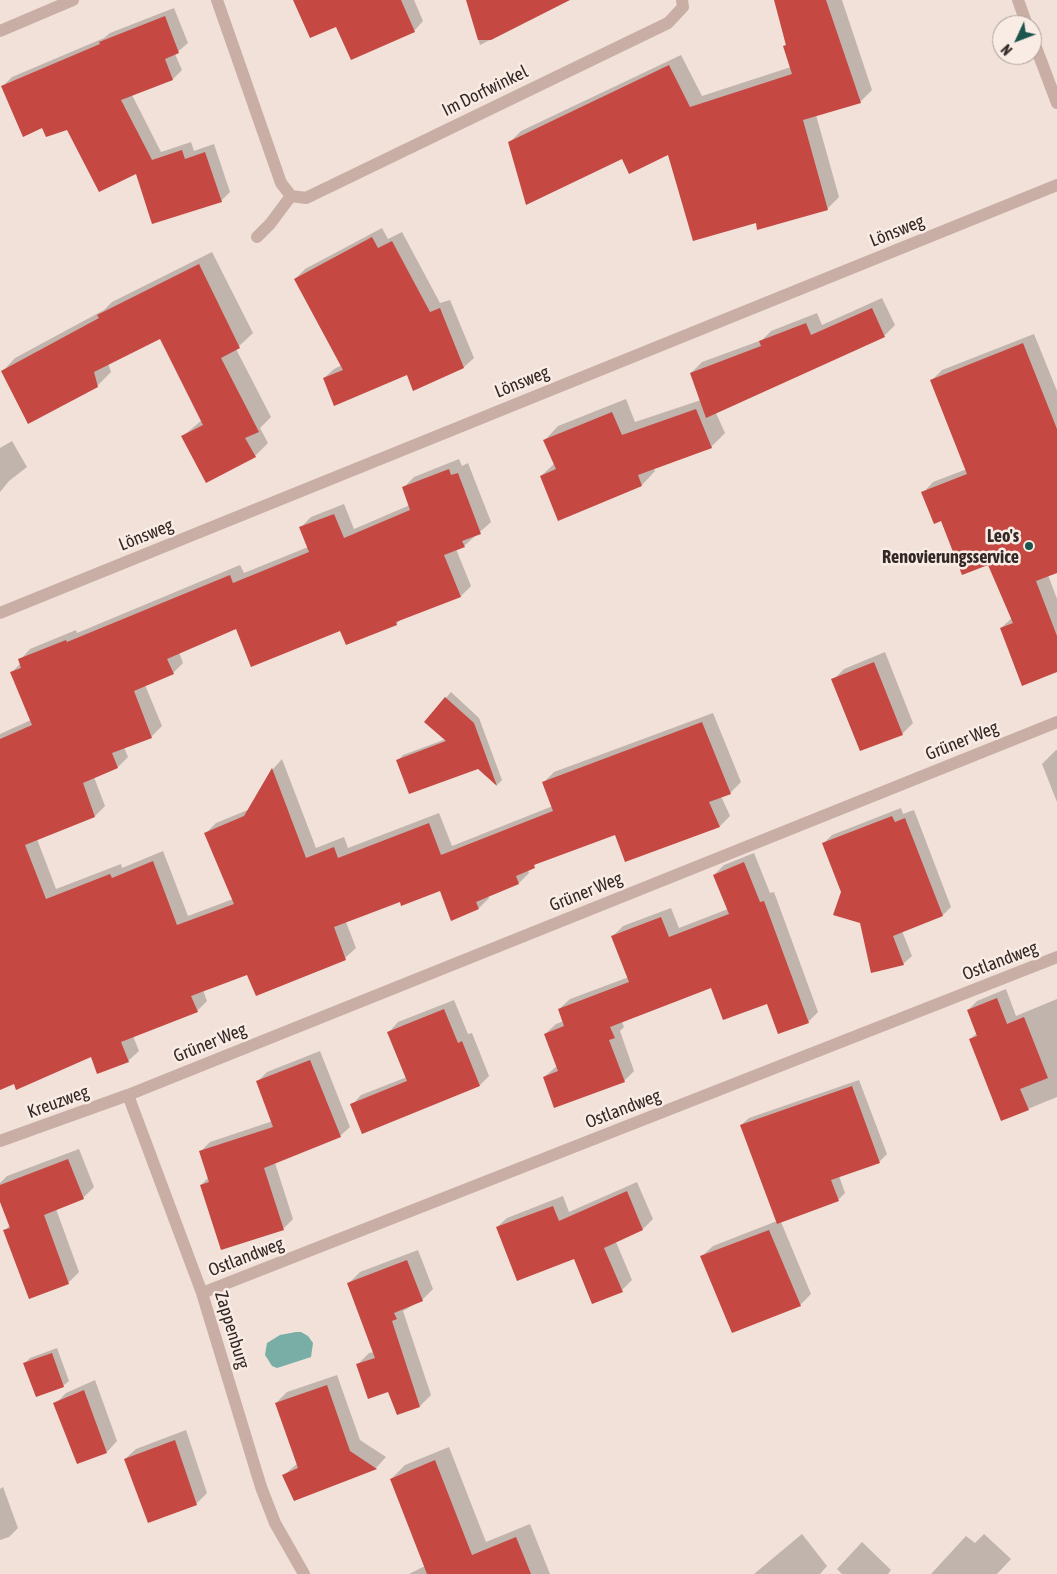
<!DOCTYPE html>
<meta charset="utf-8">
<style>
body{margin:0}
#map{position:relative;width:1057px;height:1574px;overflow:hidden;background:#f1e1d9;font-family:"Asap Condensed",sans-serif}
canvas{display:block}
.north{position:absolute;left:992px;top:15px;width:50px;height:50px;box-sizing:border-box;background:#f9ece5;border:1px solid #aa9e99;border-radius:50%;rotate:227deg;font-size:14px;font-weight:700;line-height:20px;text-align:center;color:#342826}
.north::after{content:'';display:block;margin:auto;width:18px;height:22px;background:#1c554d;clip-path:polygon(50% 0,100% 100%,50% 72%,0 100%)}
</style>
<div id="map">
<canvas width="1057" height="1574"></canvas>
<div class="north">N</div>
</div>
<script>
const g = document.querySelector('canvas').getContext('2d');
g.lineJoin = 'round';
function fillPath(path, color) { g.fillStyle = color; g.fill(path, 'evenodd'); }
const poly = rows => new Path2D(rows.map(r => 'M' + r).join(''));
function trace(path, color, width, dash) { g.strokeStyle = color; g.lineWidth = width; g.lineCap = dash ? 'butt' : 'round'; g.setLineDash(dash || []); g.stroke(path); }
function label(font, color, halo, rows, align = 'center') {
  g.font = font + ' "Asap Condensed",sans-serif'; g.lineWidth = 5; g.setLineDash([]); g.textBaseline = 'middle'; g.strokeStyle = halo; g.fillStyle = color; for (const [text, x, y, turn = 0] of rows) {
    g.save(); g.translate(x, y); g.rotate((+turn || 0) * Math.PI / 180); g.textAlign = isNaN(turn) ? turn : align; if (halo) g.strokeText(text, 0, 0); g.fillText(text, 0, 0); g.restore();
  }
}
const water = poly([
 [296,1332,301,1332,308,1336,313,1343,311,1357,277,1368,272,1366,265,1355,267,1343,280,1335]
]);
const shadow = poly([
 [295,0,414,0,423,21,414,31,336,25],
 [476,0,561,0,555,7,480,45,469,7],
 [775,0,842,0,872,90,860,102,816,115,839,197,827,209,757,222,669,154,623,157,509,143,521,131,681,55,702,96,791,67],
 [174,8,188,43,175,54,182,70,173,79,132,95,161,152,191,142,194,151,214,144,230,192,221,201,137,172,68,128,43,126,3,86,12,77,104,38,110,33],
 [382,228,388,239,402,232,440,303,450,300,474,358,464,367,324,378,334,369,342,365,295,279,305,269],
 [212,252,253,333,236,349,271,417,260,428,268,443,255,456,183,436,202,420,161,337,108,363,111,372,97,386,2,372,15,358,104,310,112,302],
 [882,298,895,325,884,336,716,413,725,433,711,447,654,468,655,471,642,485,559,519,541,476,555,463,545,440,558,426,626,399,635,422,701,400,691,373,702,362,762,340,771,331,817,313,822,325],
 [1034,334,1057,391,1057,572,1048,575,1057,599,1057,671,1001,628,1012,618,989,564,942,519,923,493,933,482,967,469,932,380,942,370],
 [12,441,27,467,9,481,0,492,0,448],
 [459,459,462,466,468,463,491,522,464,546,456,549,471,586,461,596,401,619,396,624,341,629,237,628,179,652,183,663,173,673,145,685,162,726,151,737,124,747,128,757,118,767,94,777,105,806,95,816,37,839,56,889,121,864,122,868,163,851,188,916,233,899,205,834,216,823,250,809,273,769,282,759,316,848,344,837,348,848,439,813,452,846,553,806,544,782,554,772,713,713,741,782,731,792,721,796,730,816,720,826,626,861,616,833,540,861,528,870,529,873,519,883,488,896,489,898,479,908,440,890,400,900,346,922,356,948,345,958,248,973,203,990,207,1001,197,1011,133,1036,139,1051,128,1061,91,1056,0,1088,0,734,31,720,12,672,21,663,20,660,30,649,76,630,77,633,240,565,244,573,308,547,301,527,311,517,344,504,354,529,410,505,403,488,414,477],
 [885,652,913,723,902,734,833,680,844,669],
 [451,692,479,718,502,780,497,785,478,768,398,760,403,755,446,739,426,721],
 [1056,750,1057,750,1057,802,1042,764],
 [901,808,903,814,914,810,951,907,943,915,902,931,912,956,903,964,861,922,843,892,824,843,832,835],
 [754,853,770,893,774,892,818,1012,808,1022,768,1003,712,986,622,1022,624,1027,620,1031,634,1071,624,1081,544,1077,557,1066,545,1034,556,1024,564,1021,559,1009,570,999,629,977,613,936,623,926,671,908,679,928,728,909,714,875,724,865],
 [1006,989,1016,1016,1057,999,1057,1097,1001,1120,970,1039,977,1033,968,1010,977,1001],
 [454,1000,468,1034,472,1033,489,1076,480,1085,352,1105,361,1095,407,1077,389,1032,398,1022],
 [320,1051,350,1127,340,1136,275,1163,293,1219,284,1228,221,1249,201,1185,209,1177,200,1152,210,1142,273,1121,257,1082,267,1072],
 [859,1080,887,1154,879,1162,839,1176,845,1193,838,1200,781,1222,811,1294,800,1305,702,1256,713,1246,777,1221,741,1125,749,1118],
 [79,1149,94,1187,83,1198,56,1209,79,1272,68,1283,5,1230,10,1225,0,1199,0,1183,7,1176],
 [637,1182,653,1219,643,1229,616,1242,632,1280,622,1290,574,1258,497,1227,507,1218,563,1196,569,1212],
 [418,1250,433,1289,422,1300,403,1311,431,1395,420,1406,397,1414,389,1390,358,1364,369,1353,374,1352,349,1283,360,1272],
 [57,1348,69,1381,63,1386,25,1363,30,1358],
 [337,1375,360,1440,386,1457,376,1468,294,1499,284,1475,298,1463,276,1403,287,1392],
 [95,1380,117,1441,107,1452,55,1404,66,1393],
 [186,1430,207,1493,196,1504,125,1459,136,1449],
 [449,1447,486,1542,530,1524,550,1574,409,1574,425,1566,391,1479,405,1465],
 [3,1487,18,1528,9,1537,0,1540,0,1489],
 [802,1534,827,1566,820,1574,754,1574],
 [984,1534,1011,1559,997,1574,931,1574,966,1536,975,1543],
 [862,1542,891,1570,888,1574,842,1574,837,1569]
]);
const building = poly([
 [293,0,401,0,415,32,351,60,336,27,310,38],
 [466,0,570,0,491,40,478,40],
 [774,0,826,0,861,103,803,120,828,210,757,230,756,223,693,241,668,155,629,174,622,159,526,205,508,142,669,65,690,107,792,74,783,46,786,45],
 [165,16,179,53,165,59,173,80,121,100,152,160,182,150,185,159,205,152,222,202,152,224,136,174,99,192,67,130,46,137,42,128,23,137,1,86,100,44,99,42],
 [372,237,378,248,392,241,430,312,440,308,464,368,413,391,407,375,334,406,323,378,343,370,294,279],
 [199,264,240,348,221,358,259,432,245,438,256,457,206,483,181,436,203,425,160,339,94,372,98,387,28,424,1,371,99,318,97,315],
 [872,308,885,337,706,418,690,373,761,346,759,341,806,323,811,335],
 [1023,343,1057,429,1057,573,1036,581,1057,636,1057,672,1022,686,1000,628,1013,623,988,565,962,575,941,521,934,524,921,492,967,474,930,380],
 [696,409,712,448,638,475,642,486,558,521,540,476,556,469,543,440,612,412,622,435],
 [449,469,451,475,458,473,481,534,462,541,465,547,444,555,461,597,396,622,397,625,346,645,340,631,251,667,236,629,167,659,174,674,134,691,152,738,112,753,118,768,83,783,95,817,25,845,46,899,110,874,112,878,153,861,177,925,234,904,204,833,244,816,272,768,306,858,334,847,338,858,429,823,441,855,553,811,542,782,702,722,731,794,709,802,720,827,625,862,615,835,534,865,535,868,516,876,519,884,476,902,479,909,451,921,440,891,401,906,400,902,334,927,346,960,256,996,247,975,191,996,198,1012,121,1042,129,1062,97,1074,91,1057,16,1090,14,1084,0,1090,0,739,32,725,10,672,21,668,18,659,66,640,67,642,230,575,233,583,309,552,299,527,334,514,344,538,410,510,402,487],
 [874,662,903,735,860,751,831,679],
 [445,697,474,723,497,786,478,769,409,794,396,760,446,741,424,722],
 [892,816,895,822,905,818,943,916,893,936,904,965,871,973,860,923,833,915,841,892,822,843],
 [744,862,760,902,764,901,809,1023,778,1034,767,1004,723,1020,711,988,610,1027,615,1038,609,1040,625,1082,554,1108,543,1077,558,1071,544,1034,564,1026,558,1009,629,982,611,936,661,917,669,937,729,914,713,875],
 [997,998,1007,1024,1024,1017,1048,1078,1020,1089,1029,1110,1001,1121,969,1039,977,1036,967,1010],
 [444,1009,458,1043,462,1041,480,1086,362,1134,350,1104,407,1081,387,1032],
 [310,1060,341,1137,264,1168,284,1230,221,1250,200,1185,209,1182,199,1151,273,1127,256,1081],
 [852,1086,880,1163,831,1180,839,1201,777,1224,740,1125],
 [68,1159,84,1199,44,1215,69,1284,29,1299,3,1230,10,1228,0,1202,0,1185],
 [627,1191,643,1230,604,1248,623,1292,592,1304,574,1259,517,1281,496,1227,553,1206,559,1221],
 [769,1230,801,1306,732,1333,700,1256],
 [407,1260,423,1301,394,1313,397,1319,392,1321,420,1407,397,1415,388,1392,368,1399,356,1364,375,1358,347,1283],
 [52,1353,64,1387,36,1397,23,1363],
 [327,1385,350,1451,377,1469,294,1501,282,1475,298,1468,275,1403],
 [84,1390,107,1453,77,1464,53,1403],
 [175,1440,197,1505,148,1523,124,1459],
 [435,1460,472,1555,516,1537,531,1574,427,1574,390,1479]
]);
const minor = poly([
 [217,0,281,183,291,196,306,198,668,23,683,7,682,0],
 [0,31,73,0],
 [257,237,270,224,291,196],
 [0,613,1057,185],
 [128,1095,202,1293,261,1487,275,1523,304,1574],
 [0,1141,128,1095,1057,722],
 [202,1293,1057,957]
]);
const tertiary = poly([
 [1018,0,1027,25],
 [1032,37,1057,103]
]);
const markers = [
 [1029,546,5,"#1c554d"]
];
const streetNames = [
 ["Im Dorfwinkel",485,91,-26],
 ["Lönsweg",897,231,-22],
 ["Lönsweg",522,382,-22],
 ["Lönsweg",146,535,-22],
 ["Grüner Weg",962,741,-22],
 ["Grüner Weg",586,892,-22],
 ["Ostlandweg",1000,961,-21],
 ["Grüner Weg",210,1043,-22],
 ["Kreuzweg",58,1102,-20],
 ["Ostlandweg",623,1109,-21],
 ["Ostlandweg",246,1257,-21],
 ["Zappenburg",232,1330,73]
];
const poiNames = [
 ["Leo's",1019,536],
 ["Renovierungsservice",1019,557]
];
fillPath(water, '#78aea5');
fillPath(shadow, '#0003');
fillPath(building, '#c54843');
trace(minor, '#c9aea5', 12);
trace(tertiary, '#c9aea5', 12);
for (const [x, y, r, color] of markers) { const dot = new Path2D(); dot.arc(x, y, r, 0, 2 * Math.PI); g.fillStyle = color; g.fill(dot); trace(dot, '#f9ece5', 2); }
label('18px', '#342826', '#f9ece5', streetNames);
label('bold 18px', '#342826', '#f9ece5', poiNames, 'right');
</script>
